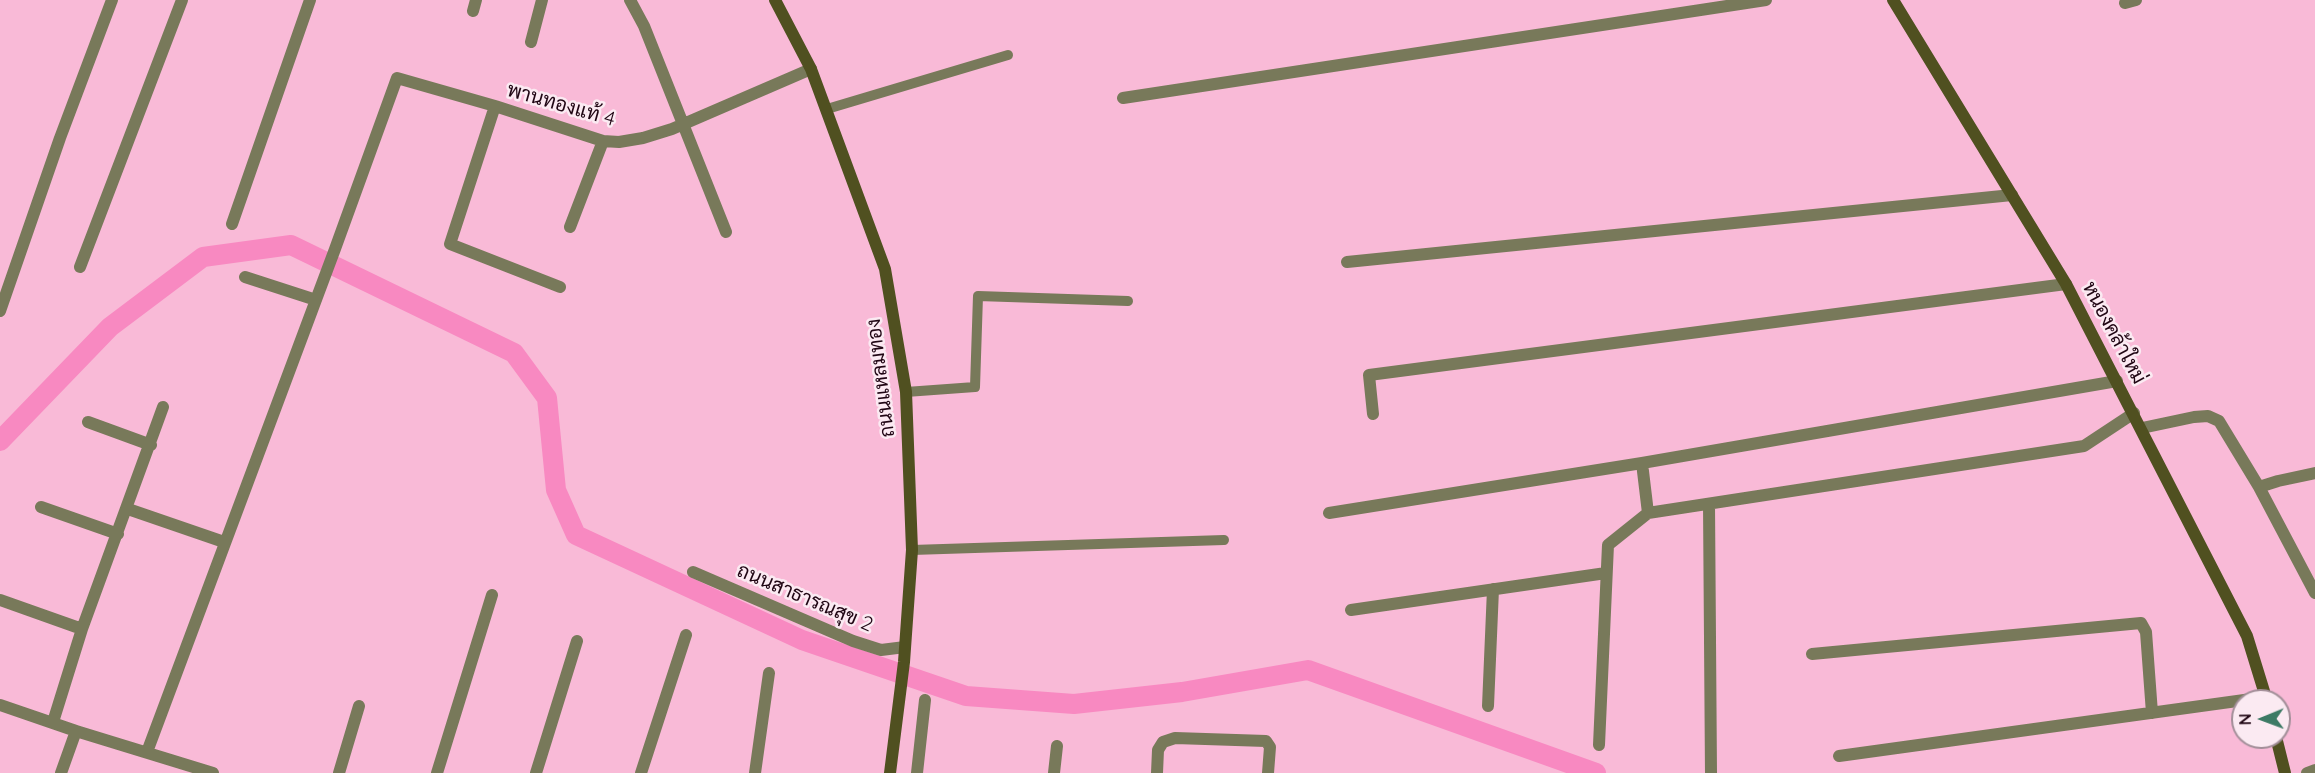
<!DOCTYPE html>
<meta charset="utf-8">
<style>
body{margin:0}
#map{position:relative;width:2315px;height:773px;overflow:hidden;background:#f9bad7;font-family:Quicksand,sans-serif}
canvas{display:block}
.north{position:absolute;left:2231px;top:689px;width:60px;height:60px;box-sizing:border-box;background:#fbeaf2;border:2px solid #a38f99;border-radius:50%;rotate:269deg;font-size:16px;font-weight:700;line-height:24px;text-align:center;color:#200614}
.north::after{content:'';display:block;margin:auto;width:21px;height:27px;background:#3d7a65;clip-path:polygon(50% 0,100% 100%,50% 72%,0 100%)}
</style>
<div id="map">
<canvas width="2315" height="773"></canvas>
<div class="north">N</div>
</div>
<script>
const g = document.querySelector('canvas').getContext('2d');
g.lineJoin = 'round';
const poly = rows => new Path2D(rows.map(r => 'M' + r).join(''));
function trace(path, color, width, dash) { g.strokeStyle = color; g.lineWidth = width; g.lineCap = dash ? 'butt' : 'round'; g.setLineDash(dash || []); g.stroke(path); }
function label(font, color, halo, rows, align = 'center') {
  g.font = font + ' Quicksand,Sarabun,sans-serif'; g.lineWidth = 5; g.setLineDash([]); g.textBaseline = 'middle'; g.strokeStyle = halo; g.fillStyle = color; for (const [text, x, y, turn = 0] of rows) {
    g.save(); g.translate(x, y); g.rotate((+turn || 0) * Math.PI / 180); g.textAlign = isNaN(turn) ? turn : align; if (halo) g.strokeText(text, 0, 0); g.fillText(text, 0, 0); g.restore();
  }
}
const canal = poly([
 [0,441,110,327,203,257,291,245,514,353,547,398,556,490,576,535,802,640,966,696,1074,704,1182,692,1308,670,1596,773]
]);
const lane = poly([
 [827,109,1008,55],
 [906,392,975,387,978,296,1128,301],
 [912,550,1224,540]
]);
const street = poly([
 [630,0,644,26,726,232],
 [2125,3,2136,0],
 [473,11,476,0],
 [531,42,542,0],
 [1123,98,1766,0],
 [495,106,450,244,560,287],
 [232,224,310,0],
 [570,227,603,141],
 [1347,262,2012,195],
 [80,267,182,0],
 [245,277,316,300],
 [0,311,60,138,112,0],
 [1373,414,1369,375,2066,284],
 [88,422,151,445],
 [2142,428,2194,417,2208,416,2219,421,2259,487,2278,481,2315,473],
 [1642,463,1648,513],
 [2259,487,2315,593],
 [1709,504,1711,773],
 [41,507,118,534],
 [128,509,224,542],
 [1329,513,1642,463,2117,381],
 [693,572,853,641,881,650,905,647],
 [0,600,82,629],
 [1351,610,1606,573],
 [1812,654,2141,623,2146,632,2152,713],
 [0,705,76,731,213,773],
 [1488,706,1493,589],
 [53,722,82,629,163,407],
 [1599,745,1608,545,1648,513,2084,446,2134,413],
 [147,752,335,249,397,78,495,106,603,141,619,142,643,138,672,129,811,69],
 [1839,756,2266,697],
 [61,773,76,731],
 [339,773,359,706],
 [437,773,492,595],
 [536,773,577,641],
 [641,773,686,635],
 [755,773,769,673],
 [917,773,925,700],
 [1054,773,1057,746],
 [1157,773,1158,750,1163,742,1175,738,1266,741,1270,747,1268,773],
 [2307,773,2315,770]
]);
const secondary = poly([
 [775,0,811,69,885,269,906,392,912,550,904,662,890,773],
 [1893,0,2066,284,2247,636,2267,701],
 [2276,737,2285,773]
]);
const streetNames = [
 ["พานทองแท้ 4",561,105,16],
 ["หนองคล้าใหม่",2114,333,62],
 ["ถนนแหลมทอง",881,378,-97],
 ["ถนนสาธารณสุข 2",805,598,23]
];
trace(canal, '#f889c1', 20);
trace(lane, '#78795a', 10);
trace(street, '#78795a', 12);
trace(secondary, '#505020', 12);
label('20px', '#200614', '#fbeaf2', streetNames);
</script>
